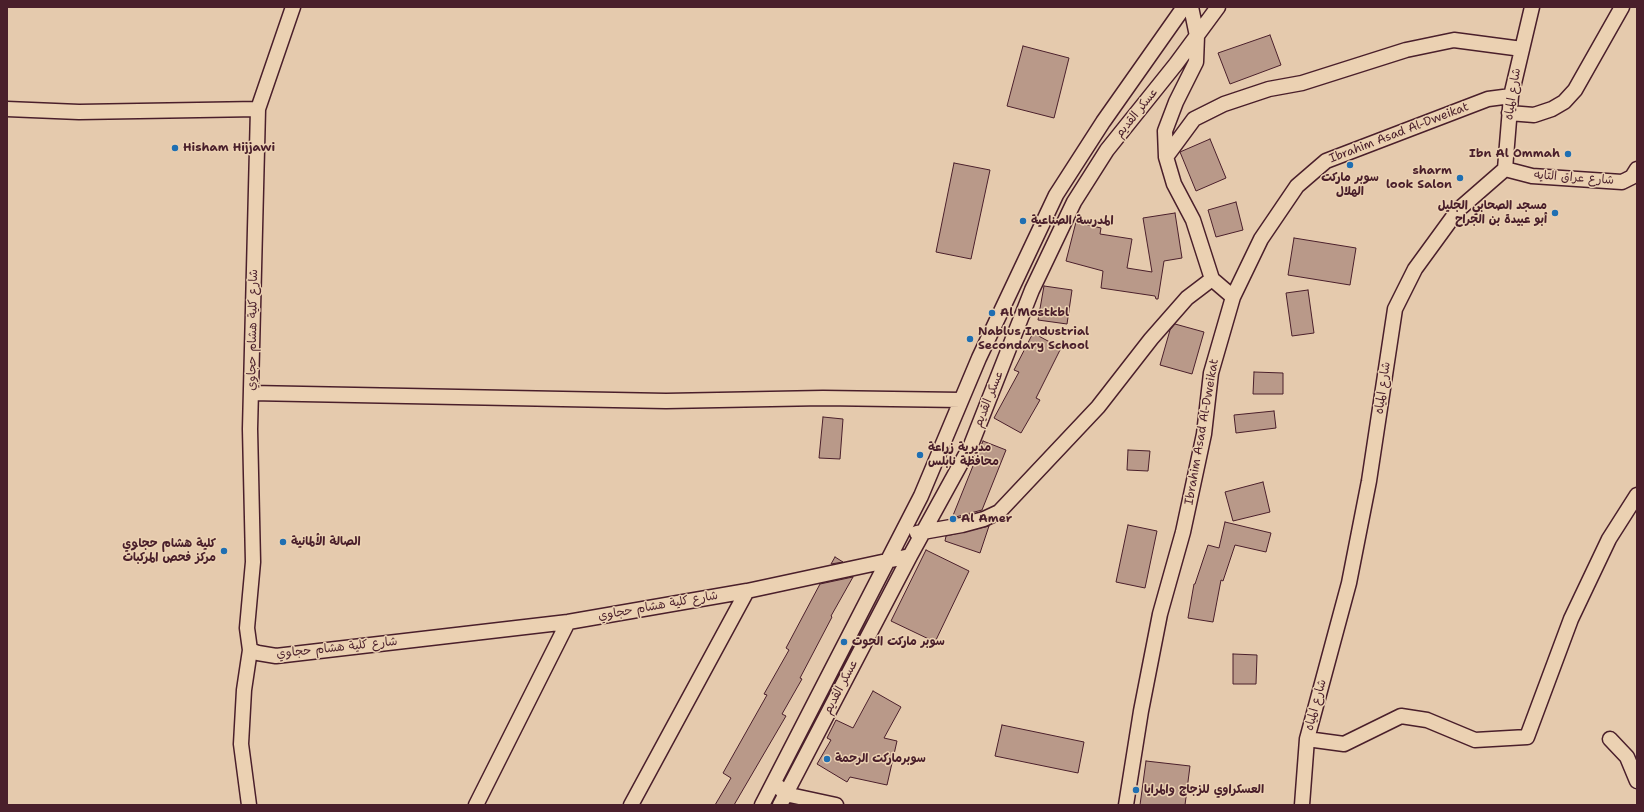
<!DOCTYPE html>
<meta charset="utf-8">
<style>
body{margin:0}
#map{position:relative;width:1644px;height:812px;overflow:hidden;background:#e5caad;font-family:"Shantell Sans",sans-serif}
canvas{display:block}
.frame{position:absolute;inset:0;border:8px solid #4a1f2b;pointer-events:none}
</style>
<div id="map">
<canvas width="1644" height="812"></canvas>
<div class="frame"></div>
</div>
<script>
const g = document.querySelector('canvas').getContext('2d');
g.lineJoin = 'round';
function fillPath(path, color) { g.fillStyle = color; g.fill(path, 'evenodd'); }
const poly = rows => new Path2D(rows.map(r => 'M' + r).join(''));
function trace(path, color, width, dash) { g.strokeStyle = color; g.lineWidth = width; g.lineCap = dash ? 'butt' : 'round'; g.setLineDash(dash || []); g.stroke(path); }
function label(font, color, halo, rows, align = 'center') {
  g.font = font + ' "Shantell Sans","Playpen Sans Arabic",sans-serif'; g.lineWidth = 3; g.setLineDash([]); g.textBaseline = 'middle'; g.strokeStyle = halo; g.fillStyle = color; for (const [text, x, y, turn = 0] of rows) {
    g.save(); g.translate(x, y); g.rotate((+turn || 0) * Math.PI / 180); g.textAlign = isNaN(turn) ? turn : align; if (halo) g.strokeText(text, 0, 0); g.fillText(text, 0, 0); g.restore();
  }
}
const building = poly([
 [1270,35,1281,65,1230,84,1218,53,1270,35],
 [1023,46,1069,58,1054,118,1007,106,1023,46],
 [1210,139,1226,178,1196,191,1180,152,1210,139],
 [954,163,990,170,971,259,936,252,954,163],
 [1236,202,1243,230,1216,237,1208,210,1236,202],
 [1175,213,1182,258,1164,261,1158,299,1156,299,1155,296,1101,288,1103,271,1066,261,1076,222,1101,228,1100,234,1132,239,1127,268,1152,272,1143,218,1175,213],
 [1294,238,1356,248,1350,285,1288,275,1294,238],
 [1044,286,1072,290,1067,324,1038,320,1044,286],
 [1308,290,1314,333,1292,336,1286,293,1308,290],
 [1175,324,1204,332,1192,374,1160,365,1170,330,1175,324],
 [1033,333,1061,348,1036,398,1040,400,1021,433,994,418,1019,372,1014,370,1033,333],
 [1254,372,1283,373,1283,394,1253,394,1254,372],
 [1274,411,1276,428,1236,433,1234,415,1274,411],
 [823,417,843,419,840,459,819,458,823,417],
 [983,441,1006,450,982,510,952,518,983,441],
 [1128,450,1150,451,1148,471,1127,470,1128,450],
 [1263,482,1270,512,1233,521,1225,492,1263,482],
 [1225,522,1271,533,1266,552,1235,545,1223,581,1221,580,1213,622,1188,618,1194,584,1195,584,1208,545,1219,548,1225,522],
 [1128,525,1157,531,1145,588,1116,582,1128,525],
 [989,526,980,553,945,541,946,536,989,526],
 [926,550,969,571,935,642,891,621,926,550],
 [835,557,843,562,831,564,835,557],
 [853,577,831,616,832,617,800,678,802,679,782,714,786,716,734,805,715,805,731,778,723,773,767,695,764,694,789,650,786,648,820,584,853,577],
 [1233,654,1257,655,1256,684,1233,684,1233,654],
 [873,691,901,707,884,738,897,741,887,785,850,777,847,782,817,764,831,740,827,738,836,720,853,728,873,691],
 [1002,725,1084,742,1078,773,995,756,1002,725],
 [1146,761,1190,766,1185,805,1140,805,1146,761]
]);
const minor = poly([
 [293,7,258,109,250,429,253,562,247,628,250,650,258,653,276,656,568,622,747,591,910,556],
 [1191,7,1197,36,1196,62,1176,102,1165,131,1166,157,1174,184,1193,220,1212,279,1233,297],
 [7,109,79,112,258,109],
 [1509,113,1534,115,1552,109,1564,102,1575,90,1622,7],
 [1166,157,1194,119,1224,104,1269,89,1302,83,1406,50,1454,40,1522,49],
 [1505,169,1532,176,1622,182,1632,177,1637,169],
 [251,393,666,401,823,398,961,400],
 [917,533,962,525,984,519,999,512,1098,407,1151,339,1187,298,1212,279],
 [1307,739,1344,744,1401,716,1427,720,1475,740,1527,737,1571,619,1609,539,1637,495],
 [1610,739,1627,757,1637,781],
 [779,787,785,794,836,805],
 [249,805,241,744,244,690,250,650],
 [476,805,568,622],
 [631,805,747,591],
 [762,805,921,496,979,358,1056,195,1103,122,1184,7],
 [780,805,910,556,971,445,1032,290,1074,202,1107,150,1176,64,1218,7],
 [1126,805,1141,711,1160,614,1183,532,1204,434,1211,373,1233,297,1261,239,1297,186,1326,161,1488,99,1511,96],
 [1302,805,1307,739,1349,583,1369,481,1395,309,1415,269,1458,210,1505,169,1511,96,1532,7]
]);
const markers = [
 [175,148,4,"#1f6fb2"],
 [1568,154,4,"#1f6fb2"],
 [1350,165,4,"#1f6fb2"],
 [1460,178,4,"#1f6fb2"],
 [1555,213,4,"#1f6fb2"],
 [1023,221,4,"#1f6fb2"],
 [992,313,4,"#1f6fb2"],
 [970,339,4,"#1f6fb2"],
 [920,455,4,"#1f6fb2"],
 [953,519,4,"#1f6fb2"],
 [283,542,4,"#1f6fb2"],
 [224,551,4,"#1f6fb2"],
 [844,642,4,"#1f6fb2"],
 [827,759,4,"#1f6fb2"],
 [1136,790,4,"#1f6fb2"]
];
const streetNames = [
 ["شارع المياه",1513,94,-81],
 ["عسكر القديم",1137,113,-51],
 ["Ibrahim Asad Al-Dweikat",1399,133,-21],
 ["شارع عراق التايه",1574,178,4],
 ["شارع كلية هشام حجاوي",253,330,-89],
 ["شارع المياه",1383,388,-82],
 ["عسكر القديم",989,399,-68],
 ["Ibrahim Asad Al-Dweikat",1202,432,-80],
 ["شارع كلية هشام حجاوي",658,606,-10],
 ["شارع كلية هشام حجاوي",337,648,-6],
 ["عسكر القديم",841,687,-62],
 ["شارع المياه",1316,705,-75]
];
const poiNames = [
 ["Hisham Hijjawi",183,148],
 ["Ibn Al Ommah",1560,154,"right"],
 ["sharm",1452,171,"right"],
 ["look Salon",1452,185,"right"],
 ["سوبر ماركت",1350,178,"center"],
 ["الهلال",1350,192,"center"],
 ["مسجد الصحابي الجليل",1547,206,"right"],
 ["أبو عبيدة بن الجراح",1547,220,"right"],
 ["المدرسة الصناعية",1031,221],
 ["Al Mostkbl",1000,313],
 ["Nablus Industrial",978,332],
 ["Secondary School",978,346],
 ["مديرية زراعة",928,448],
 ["محافظة نابلس",928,462],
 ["Al Amer",961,519],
 ["الصالة الألمانية",291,542],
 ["كلية هشام حجاوي",216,544,"right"],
 ["مركز فحص المركبات",216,558,"right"],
 ["سوبر ماركت الحوت",852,642],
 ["سوبرماركت الرحمة",835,759],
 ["العسكراوي للزجاج والمرايا",1144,790]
];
fillPath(building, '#b99989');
trace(building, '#4a1f2b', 1);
trace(minor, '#4a1f2b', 17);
trace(minor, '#ebd1b2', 14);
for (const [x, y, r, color] of markers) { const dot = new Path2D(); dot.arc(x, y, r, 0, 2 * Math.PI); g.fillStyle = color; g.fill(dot); trace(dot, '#ebd1b2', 1.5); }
label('12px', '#4a1f2b', '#ebd1b2', streetNames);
label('bold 12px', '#4a1f2b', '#ebd1b2', poiNames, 'left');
</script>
